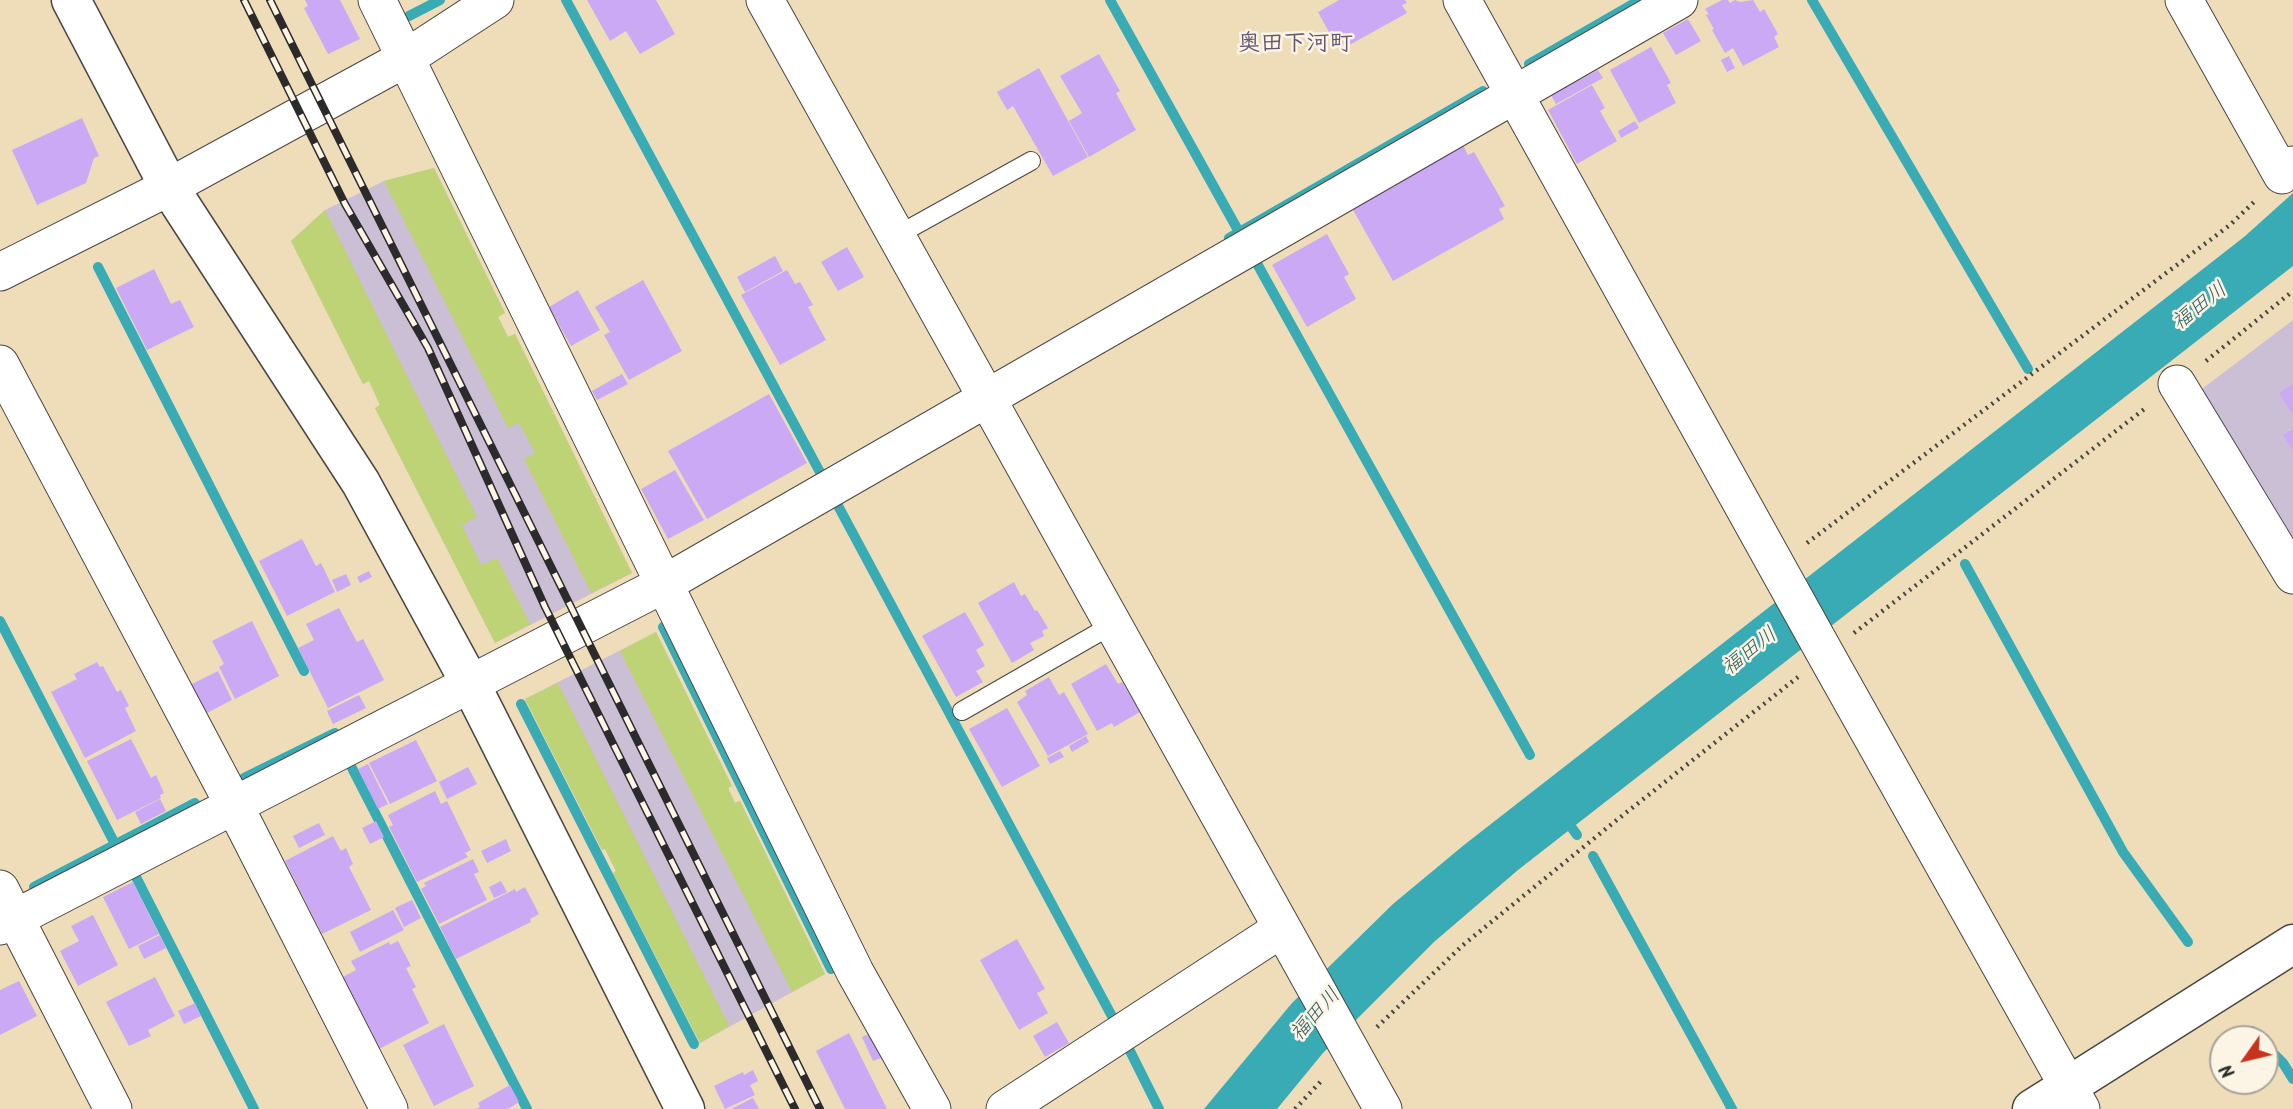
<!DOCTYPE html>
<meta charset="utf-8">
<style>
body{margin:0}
#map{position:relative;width:2293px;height:1109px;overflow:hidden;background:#efddba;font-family:Kalam,sans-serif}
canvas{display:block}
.north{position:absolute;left:2209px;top:1025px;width:70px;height:70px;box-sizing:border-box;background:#fcf5e5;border:2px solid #a8a49b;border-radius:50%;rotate:236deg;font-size:19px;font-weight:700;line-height:28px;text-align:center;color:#2b2b2b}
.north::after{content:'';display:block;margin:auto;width:24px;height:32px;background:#c8321e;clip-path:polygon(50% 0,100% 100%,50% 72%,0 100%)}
</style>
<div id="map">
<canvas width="2293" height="1109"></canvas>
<div class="north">N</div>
</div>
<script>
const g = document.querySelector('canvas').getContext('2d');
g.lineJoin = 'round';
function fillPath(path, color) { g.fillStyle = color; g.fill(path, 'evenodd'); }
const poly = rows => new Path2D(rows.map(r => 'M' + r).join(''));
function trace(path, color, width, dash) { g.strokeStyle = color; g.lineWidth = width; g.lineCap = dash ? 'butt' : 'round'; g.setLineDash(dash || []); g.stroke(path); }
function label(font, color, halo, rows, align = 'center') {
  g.font = font + ' Kalam,"Klee One",sans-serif'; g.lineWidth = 5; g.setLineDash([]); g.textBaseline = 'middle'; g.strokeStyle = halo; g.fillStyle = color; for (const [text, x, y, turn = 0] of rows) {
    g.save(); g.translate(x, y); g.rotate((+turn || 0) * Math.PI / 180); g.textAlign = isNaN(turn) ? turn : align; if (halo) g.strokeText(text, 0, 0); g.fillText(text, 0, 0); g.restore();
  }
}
const industrial = poly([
 [434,168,505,313,498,317,508,337,515,334,632,573,495,643,375,408,380,405,369,381,363,384,291,241,325,210,384,181],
 [2293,320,2293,560,2194,395],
 [656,632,732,786,728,788,735,803,740,801,825,974,700,1043,613,873,616,871,605,849,602,850,525,699]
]);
const green = poly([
 [434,168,505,313,498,317,508,337,515,334,632,573,591,593,524,459,535,453,519,423,508,428,384,181],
 [325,210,477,517,462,525,481,565,497,558,530,624,495,643,375,408,380,405,369,381,363,384,291,241],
 [656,632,732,786,728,788,735,803,740,801,825,974,792,992,620,651],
 [558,683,729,1026,700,1043,613,873,616,871,605,849,602,850,525,699]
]);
const water = poly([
 [2293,193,2293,266,1518,870,1434,942,1323,1053,1277,1109,1204,1109,1292,1003,1393,904,1464,845,2244,237]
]);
const stream = poly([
 [566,0,821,474],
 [1110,0,1239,232],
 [1812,0,2028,369],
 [409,16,440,0],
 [1529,64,1640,0],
 [1229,238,1483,91],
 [1255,260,1530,755],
 [98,267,304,671],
 [836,502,1114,1020],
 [1965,564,2123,852,2188,942],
 [0,621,115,844],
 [663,627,831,969],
 [521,704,694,1044],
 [352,768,527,1109],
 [244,778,335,733],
 [1564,817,1577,835],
 [1593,856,1732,1109],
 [136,877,254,1109],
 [34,887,195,803],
 [2252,1031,2259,1039],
 [1127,1045,1159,1109],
 [2265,1045,2283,1063,2293,1079]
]);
const building = poly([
 [305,0,340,0,360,39,328,54,304,8,308,6],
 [587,0,656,0,675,34,640,54,626,31,610,41],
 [1339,0,1405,0,1407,3,1402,5,1407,13,1344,48,1340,40,1335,43,1318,12],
 [1722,0,1728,0,1730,3,1735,0,1740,2,1753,0,1760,12,1764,9,1778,34,1774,37,1779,47,1743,66,1733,48,1725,53,1712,30,1714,29,1706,15,1709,14,1705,9],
 [1688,19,1701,41,1676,55,1663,33],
 [1651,47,1671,83,1667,85,1676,103,1639,123,1610,70],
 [1099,54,1120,91,1116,93,1136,130,1089,157,1069,121,1082,113,1060,76],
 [1729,56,1735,68,1727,72,1721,60],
 [1039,68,1088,157,1053,176,1013,106,1007,110,997,92],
 [1598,70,1603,78,1556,104,1551,95],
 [1592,85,1605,108,1600,111,1617,141,1577,164,1548,110],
 [82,118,99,156,94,158,86,183,37,205,12,150],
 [1635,121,1639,128,1621,138,1618,131],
 [1463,145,1468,155,1474,152,1505,206,1499,209,1504,219,1393,281,1352,208],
 [1327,234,1349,274,1344,277,1356,299,1307,327,1272,265],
 [847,247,864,277,838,291,821,262],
 [775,256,783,271,745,292,737,277],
 [154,269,171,304,180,300,194,327,147,350,116,288],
 [787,270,795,284,800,282,813,305,808,307,826,340,780,365,741,295],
 [643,280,682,351,629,380,604,335,610,332,595,307],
 [578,290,600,330,571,346,549,307],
 [622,374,628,384,597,400,592,391],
 [2293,384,2293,415,2279,393],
 [769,394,807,463,707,519,668,451],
 [2293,429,2293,451,2283,435],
 [675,470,704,520,668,539,641,489],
 [302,539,316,566,321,563,335,592,287,616,259,561],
 [369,571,372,577,360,583,357,577],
 [346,574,351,585,337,592,332,580],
 [1014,582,1021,596,1025,594,1035,611,1037,610,1048,628,1042,631,1044,636,1030,643,1034,650,1012,663,978,603],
 [339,608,357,642,363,639,384,680,328,708,298,648,314,640,306,624],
 [965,612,984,645,976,650,985,666,976,671,983,682,956,697,922,636],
 [252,621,279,676,235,699,219,667,224,664,212,641],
 [97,662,100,667,103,666,117,692,121,690,129,706,125,708,136,731,85,758,51,692,77,679,74,674],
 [1106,664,1118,684,1122,682,1140,712,1114,727,1112,723,1097,731,1071,684],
 [218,671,232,700,203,715,188,686],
 [1049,677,1059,695,1064,692,1088,734,1048,756,1017,702,1027,695,1025,691],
 [359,695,366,708,333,724,327,711],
 [1007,708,1040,766,1002,787,969,729],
 [1086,736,1089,742,1072,752,1069,746],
 [131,739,151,778,156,775,164,793,160,795,161,798,117,820,87,761],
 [416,740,437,781,390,804,369,763],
 [1060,751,1064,757,1050,764,1047,758],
 [368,764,388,804,378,809,358,769],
 [468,767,477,784,447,799,439,782],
 [435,791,441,804,447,801,471,850,465,853,468,857,417,882,389,827,393,825,388,815],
 [160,799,166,811,141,824,135,812],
 [376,821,384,837,370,844,362,828],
 [319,823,325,835,299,848,293,836],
 [333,836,341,851,346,848,353,864,349,867,371,910,322,934,285,861],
 [506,839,511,851,487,863,481,851],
 [473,859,479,872,474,874,487,900,439,924,421,889,426,886,424,883],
 [501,881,507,892,494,898,489,887],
 [133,882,159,934,129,949,103,897],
 [525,887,539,914,530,919,531,922,456,959,440,927,515,889,516,892],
 [412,900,421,918,404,927,395,908],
 [393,910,404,930,360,952,350,932],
 [93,915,118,965,78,986,60,951,79,941,71,926],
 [160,935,166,948,144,959,138,946],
 [1017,939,1045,989,1037,993,1048,1013,1019,1030,980,960],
 [398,941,411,966,406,968,416,987,412,989,429,1023,379,1049,343,977,356,970,351,961,389,942,390,945],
 [155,977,175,1016,148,1030,151,1036,129,1046,106,1002],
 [19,981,37,1016,0,1035,0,990],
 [195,1003,201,1016,184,1024,178,1011],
 [1057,1022,1069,1043,1045,1057,1033,1036],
 [444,1024,474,1086,434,1106,403,1045],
 [849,1033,887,1109,845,1109,816,1051],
 [869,1034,881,1058,873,1061,862,1037],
 [753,1070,758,1081,750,1085,755,1095,725,1109,714,1086,743,1072,744,1075],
 [510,1085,519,1102,508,1109,476,1109,480,1107,478,1103],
 [753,1098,759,1109,731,1109]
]);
const path = poly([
 [2206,361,2293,291],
 [1807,543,2230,225,2256,200],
 [1854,633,2147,407],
 [1377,1027,1463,945,1613,823,1798,677],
 [1295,1109,1323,1079]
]);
const service = poly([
 [896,236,1031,161],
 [962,711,1112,625]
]);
const minor = poly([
 [377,0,855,972,932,1109],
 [765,0,1383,1109],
 [1462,0,1826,655,2081,1109],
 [2184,0,2282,175,2293,165],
 [0,272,169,187,406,58,495,0],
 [0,364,234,805,389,1109],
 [2177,384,2293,575],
 [0,889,113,1109],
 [0,926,664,584,1679,0],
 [1005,1109,1281,929]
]);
const tertiary = poly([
 [71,0,169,187,361,483,470,683,685,1109],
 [2032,1109,2293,944]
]);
const rail = poly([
 [244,0,345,204,428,348,545,607,795,1109],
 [270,0,820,1109]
]);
const waterNames = [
 ["福田川",2201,308,-38],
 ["福田川",1751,653,-38],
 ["福田川",1317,1016,-48]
];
const quarterNames = [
 ["奥田下河町",1295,46]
];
fillPath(industrial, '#cbbfd5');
fillPath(green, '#bed376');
fillPath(water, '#39abb4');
trace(stream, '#39abb4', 10);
fillPath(building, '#cba9f4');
trace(service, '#484640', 20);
trace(minor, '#484640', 39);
trace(tertiary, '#484640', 41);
trace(path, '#484640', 4.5, [2, 5]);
trace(service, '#fff', 18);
trace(minor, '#fff', 37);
trace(tertiary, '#fff', 38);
trace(rail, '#2b2b2b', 8);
trace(rail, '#fcf5e5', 5, [16]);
label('italic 21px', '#315e62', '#fcf5e5', waterNames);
label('bold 23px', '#635771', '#fcf5e5', quarterNames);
</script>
